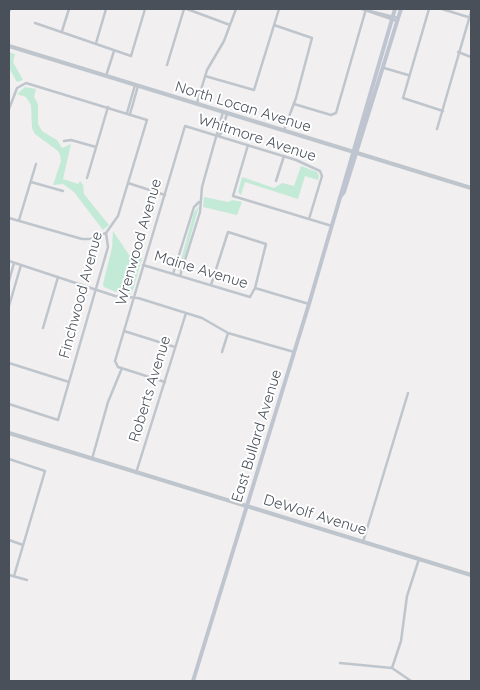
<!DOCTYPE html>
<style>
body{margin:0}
#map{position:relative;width:480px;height:690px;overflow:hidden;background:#f1efef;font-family:Quicksand,sans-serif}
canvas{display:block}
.frame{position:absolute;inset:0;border:10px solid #49505a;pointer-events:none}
</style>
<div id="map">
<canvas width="480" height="690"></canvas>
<div class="frame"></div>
</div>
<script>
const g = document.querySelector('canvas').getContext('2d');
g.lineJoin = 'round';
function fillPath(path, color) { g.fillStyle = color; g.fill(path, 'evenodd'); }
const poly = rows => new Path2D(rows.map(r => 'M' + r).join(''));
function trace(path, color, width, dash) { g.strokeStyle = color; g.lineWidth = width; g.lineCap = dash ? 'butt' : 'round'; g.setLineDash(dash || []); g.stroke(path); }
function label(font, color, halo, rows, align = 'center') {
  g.font = font + ' Quicksand,sans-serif'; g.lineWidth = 4; g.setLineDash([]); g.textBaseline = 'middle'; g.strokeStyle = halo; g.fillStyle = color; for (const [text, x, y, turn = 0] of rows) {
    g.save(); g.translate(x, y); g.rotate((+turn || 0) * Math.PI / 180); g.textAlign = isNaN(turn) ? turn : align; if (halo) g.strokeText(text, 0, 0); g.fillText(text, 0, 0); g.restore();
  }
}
const green = poly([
 [9,52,15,54,13,62,23,80,17,82,9,68],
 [25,87,36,89,34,97,38,104,38,124,42,131,57,140,62,148,71,144,63,179,78,184,80,181,83,185,84,194,109,225,103,230,74,192,63,184,53,185,61,161,60,155,58,151,35,134,32,128,31,105,26,97,17,94],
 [301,166,317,172,319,176,318,180,305,176,298,199,245,182,241,195,238,192,242,177,274,188,282,183,294,186],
 [204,197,228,202,233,200,242,202,237,215,203,207],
 [199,206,181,270,178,271,194,212],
 [113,231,129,255,142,258,133,290,130,294,116,292,104,287,103,284,112,248]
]);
const minor = poly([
 [187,9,230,25],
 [362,9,397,21],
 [429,9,403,98,443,111],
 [442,9,468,17],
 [366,10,398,18],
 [35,23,131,56,145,9],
 [274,25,312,38,296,98,284,130],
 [62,31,69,9],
 [96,43,106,9],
 [458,52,471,57],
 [167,65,184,9],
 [384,68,408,75],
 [106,76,114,51],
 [205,76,254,90,279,9],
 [197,103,207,70,224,41,236,9],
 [294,104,331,115,336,113,366,9],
 [9,109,17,88,26,83,147,120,118,216,106,233,90,239,82,239,9,218],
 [127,113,135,85],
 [130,114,138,86],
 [437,129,471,12],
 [218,136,221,133,227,114],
 [64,141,71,140,96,147],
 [248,145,233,196,332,226],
 [87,178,108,107],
 [276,181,284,156],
 [31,182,63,191],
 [128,183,165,195],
 [19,220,36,164],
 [9,261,115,296,138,298,202,318,228,333,294,352],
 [143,265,250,297,255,288,266,244,228,232,211,285],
 [173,274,194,207,199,202],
 [180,276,200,212,202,187,223,112],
 [9,281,14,263],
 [255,288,309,304],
 [9,306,21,265],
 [43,328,58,277],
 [124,331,175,347],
 [222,352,228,333],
 [9,363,69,382],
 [165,382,118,367,115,361,185,126,296,160,320,171,322,176,309,219],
 [9,404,58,420,108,247,106,233],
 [9,459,45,471,14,576],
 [92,459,108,402,122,368],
 [136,473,186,313],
 [9,540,23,545],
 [363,542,408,393],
 [9,575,27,580],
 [340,663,392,668,411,681],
 [392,668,401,641,407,596,419,559]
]);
const tertiary = poly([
 [9,10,9,9],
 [9,46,471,188],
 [9,433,471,575]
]);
const secondary = poly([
 [340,197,344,192,401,9],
 [193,681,309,304,395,9]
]);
const streetNames = [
 ["North Locan Avenue",243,107,17],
 ["Whitmore Avenue",257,138,18],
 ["Wrenwood Avenue",139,242,-74],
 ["Maine Avenue",201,270,17],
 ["Finchwood Avenue",81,295,-75],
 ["Roberts Avenue",150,389,-73],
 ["East Bullard Avenue",257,436,-73],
 ["DeWolf Avenue",315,515,17]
];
fillPath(green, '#c3ead7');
trace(minor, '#bfc5cc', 2.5);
trace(tertiary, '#bfc5cc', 4);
trace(secondary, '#bfc5d0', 4);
label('15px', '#49505a', '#fff', streetNames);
</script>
